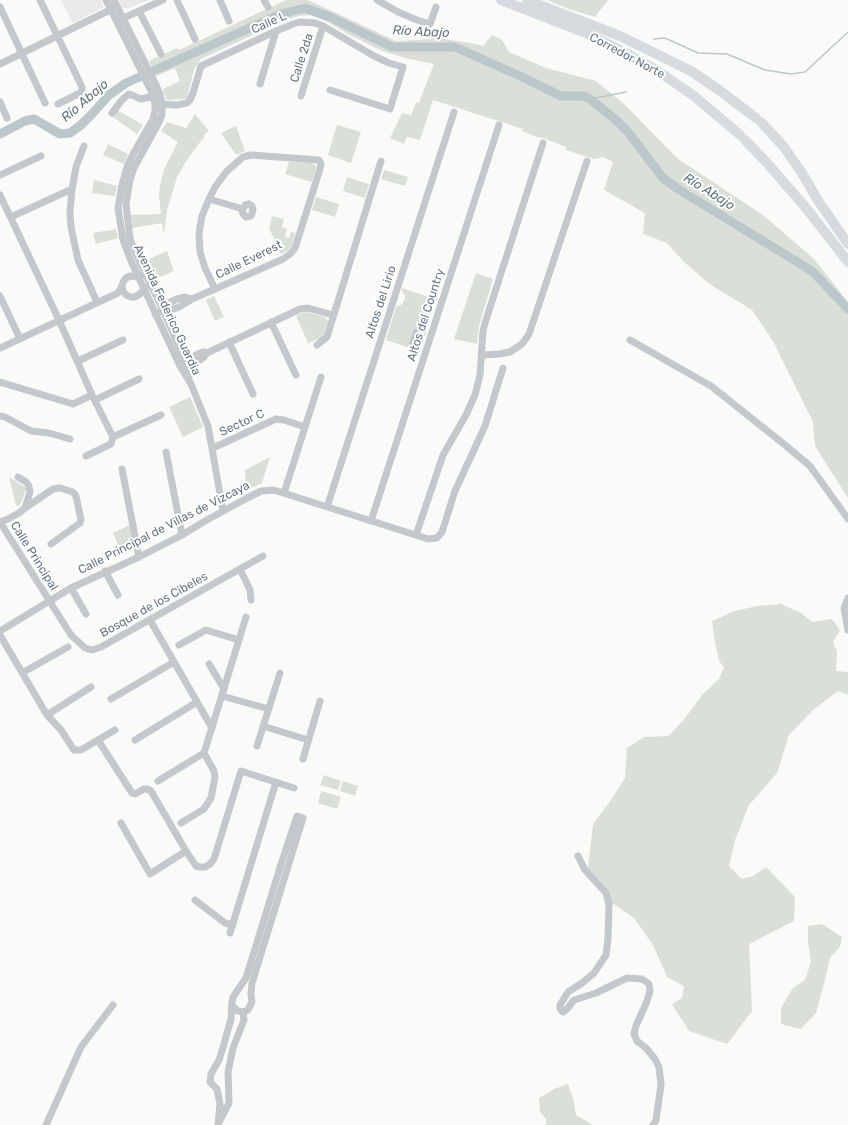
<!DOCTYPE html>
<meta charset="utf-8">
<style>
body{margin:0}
canvas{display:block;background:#fafaf8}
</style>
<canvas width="848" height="1125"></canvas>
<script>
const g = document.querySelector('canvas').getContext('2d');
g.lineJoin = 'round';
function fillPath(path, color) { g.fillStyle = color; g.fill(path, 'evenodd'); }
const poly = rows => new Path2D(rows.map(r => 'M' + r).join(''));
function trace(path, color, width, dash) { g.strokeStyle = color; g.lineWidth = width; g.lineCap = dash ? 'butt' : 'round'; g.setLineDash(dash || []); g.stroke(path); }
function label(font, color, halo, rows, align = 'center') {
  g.font = font + ' Rubik,sans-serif'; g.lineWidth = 4; g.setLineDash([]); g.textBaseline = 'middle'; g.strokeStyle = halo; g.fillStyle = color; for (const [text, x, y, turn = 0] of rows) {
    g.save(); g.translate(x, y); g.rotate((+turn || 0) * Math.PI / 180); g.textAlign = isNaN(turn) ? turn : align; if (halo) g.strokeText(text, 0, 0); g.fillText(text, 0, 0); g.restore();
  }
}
const built = poly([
 [61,0,101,0,104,7,73,23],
 [119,0,150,0,126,9,122,7]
]);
const green = poly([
 [286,0,308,0,396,41,431,39,432,37,470,43,483,46,492,35,502,40,509,52,546,68,596,81,623,103,678,159,763,215,813,258,848,302,848,498,815,446,813,422,773,341,752,310,711,285,684,262,667,243,643,234,645,213,604,190,613,162,603,157,594,159,566,150,566,147,540,137,539,138,522,131,523,129,433,100,420,140,407,137,404,144,390,138,402,113,411,115,416,102,419,103,434,64,405,58,382,51,346,33,328,22,310,15,299,16,285,20,201,59,194,69,187,98,185,99,167,100,166,99,163,89,180,81,175,68,156,76,149,61,177,48,179,50],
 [547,0,608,0,595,17,569,9],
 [117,110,143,125,137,134,113,117],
 [195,114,209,131,204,135,205,136,197,146,185,163,177,177,167,210,164,234,162,223,132,228,131,215,161,214,159,195,160,186,164,169,178,142,161,131,167,122,186,128],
 [337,125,361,132,351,163,328,155],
 [236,126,245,151,236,155,221,133],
 [108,144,128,154,124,164,103,155],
 [289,162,312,163,316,166,316,169,312,182,285,174],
 [384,170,408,177,405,186,381,179],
 [347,177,369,184,365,198,343,191],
 [94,180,117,186,115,196,92,193],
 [316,197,339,204,335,217,312,210],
 [272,216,284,219,282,227,287,229,285,237,289,238,291,232,295,233,292,245,288,250,281,254,269,228],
 [116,229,118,238,96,244,93,233],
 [167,251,174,271,153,280,148,271,144,261],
 [476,273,493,279,479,326,477,344,454,339],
 [402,288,437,300,436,302,431,304,429,309,428,312,431,317,420,351,386,340,396,307,401,305,405,299,405,296,402,291],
 [214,296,224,317,215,321,206,300],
 [307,312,325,317,328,321,323,337,308,343,296,316,302,313],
 [190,397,203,427,183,437,169,407],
 [270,457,262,483,246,490,245,470],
 [9,477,26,488,26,490,20,505,18,506,16,505],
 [130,525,134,550,123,555,113,533],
 [781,604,801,613,812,622,832,619,840,630,833,642,837,651,836,671,848,672,848,695,838,691,813,710,789,735,777,773,749,805,735,840,729,866,742,879,753,876,766,867,795,897,794,921,749,944,752,1011,727,1044,689,1031,672,1004,682,998,684,986,667,977,653,945,634,918,612,903,588,868,593,824,609,803,625,778,627,748,644,737,669,736,685,718,703,694,719,679,724,667,719,661,715,642,712,621,735,611,757,606],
 [324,775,341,781,338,790,320,785],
 [343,781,358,786,355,796,340,791],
 [321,791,341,797,337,809,318,803],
 [822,924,842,937,840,947,830,958,825,980,816,1013,801,1029,781,1024,781,1008,793,988,805,980,811,962,808,942,808,926],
 [568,1084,573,1098,576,1115,593,1125,546,1125,546,1119,540,1112,539,1098,554,1089]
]);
const water = poly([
 [414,329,421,331,419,337,419,339,418,340,416,346,409,344]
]);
const stream = poly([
 [654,39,665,38,698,53,727,54,765,70,791,74,805,72,848,32],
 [590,99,626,92]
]);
const river = poly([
 [0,134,25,121,34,119,60,134,70,133,81,125,92,114,109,95,126,83,281,14,305,8,330,17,392,47,455,47,520,76,561,96,584,96,590,99,617,121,628,132,663,178,678,189,812,271,848,309]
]);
const minor = poly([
 [40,0,82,87,82,90,80,93,58,104],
 [106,0,153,95,155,104,155,111,153,119,132,156,127,167,122,185,118,208,123,240,131,261,180,366,191,384,208,426,223,511],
 [114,0,156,85,160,94,162,104,162,115,159,122,134,168,130,180,126,204,130,239,140,263,163,310,186,363,189,378],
 [177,0,195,39],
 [220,0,229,21],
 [264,0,268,7],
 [377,0,398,12,417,20,430,24,436,7],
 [0,7,45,103],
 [139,11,161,54],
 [119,20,163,0],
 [0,64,114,8],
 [260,84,276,31],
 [330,90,390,109,403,67],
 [301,96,323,26],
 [0,102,7,118],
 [158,104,177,105,187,103,190,100,193,93,201,66,276,31,293,24,300,22,315,23,323,26,374,56,389,63,403,67],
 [112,113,122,100,129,94,141,99,150,97,153,95],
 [84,146,76,167,72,189,70,213,71,227,78,260,97,302],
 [0,175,41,156],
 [0,195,59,320,92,395,113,437,111,444,86,456],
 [209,199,243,209],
 [249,204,252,206,253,210,251,216,246,217,243,214,242,211,245,205,249,204],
 [11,217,72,189],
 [141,276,139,277,130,276,126,278,123,282,122,286,123,291,126,295,131,297,135,297,141,293,144,288,147,287],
 [0,296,20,339],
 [166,309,169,303,177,299,185,297,192,299],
 [155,314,166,309,171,310,179,307,192,299,215,289,283,259,290,254,295,248,320,169,321,164,319,160,251,155,243,157,227,171,215,187,209,199,202,216,199,233,200,252,205,268,215,289],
 [271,322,296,375],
 [630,340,711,386,785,445,810,466,848,519],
 [229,342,253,394],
 [317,345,327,337,381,161],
 [0,348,118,293,122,286],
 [482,355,499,354,510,352,522,344,529,334,587,161],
 [78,361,123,340],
 [191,361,193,357,198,354,203,352,207,353,300,309,308,308,333,315],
 [188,363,200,360,204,357,207,353],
 [0,382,73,404,92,395],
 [95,400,139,379],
 [0,416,5,417,31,431,49,433,70,439],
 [113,437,161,415],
 [213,448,276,419,284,420,305,427],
 [166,452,182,535],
 [122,469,139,557],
 [18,477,26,482,29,486,30,492,25,508],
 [284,493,321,377],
 [327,507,454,112],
 [371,521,499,125],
 [0,522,71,635,85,648,92,650,101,647,263,556],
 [0,522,8,519,19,513,25,508,53,489,60,488,73,492,76,496,81,520,80,523,51,544],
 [416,535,443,455,466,415,475,395,480,375,483,331,485,323,543,143],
 [240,569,250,590,251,600],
 [105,571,118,595],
 [71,588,86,614],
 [848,598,844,608,848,630],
 [150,620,212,728],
 [0,631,71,588,139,557,182,535,205,521,247,498,261,491,274,490,428,539,437,538,442,532,455,491,485,426,503,368],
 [0,635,47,715,61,730,74,750,81,750,115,730],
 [179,645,206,630,239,640],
 [209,664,224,689],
 [22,673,68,647],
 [222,696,269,709],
 [111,699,174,662],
 [47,715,91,687],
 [263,726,308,740],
 [98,740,132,793,135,794,144,789,147,789,151,791,186,851,196,866,200,867,205,867,210,864,214,859,241,771,294,788],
 [135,740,197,702],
 [257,746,280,673],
 [303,759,320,701],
 [158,781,204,753,246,617],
 [121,823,150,874,186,851],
 [181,823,204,809,211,798,215,777,214,771,204,753],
 [578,856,585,870,606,893,609,904,608,939,606,955,594,973,582,983,568,992,560,1005,560,1009,563,1012,567,1009,574,1000,596,993,627,978,642,979,649,984,650,991,647,1001,636,1026,634,1034,637,1041,646,1048,655,1059,659,1067,661,1085,656,1120,653,1125],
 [195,900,225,923,233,925],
 [230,933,276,782],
 [219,1122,229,1103,228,1072,233,1048,244,1020,243,1012],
 [46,1125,81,1047,113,1005],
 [218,1125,220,1104,217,1089,210,1082,211,1074,219,1060,224,1044,231,1019,232,1002,233,997,246,978,282,861,297,816,303,818,252,983,251,994,252,1002,248,1010,243,1012,238,1011,232,1006]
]);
const highway = poly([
 [501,0,586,33,614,47,655,69,694,96,740,135],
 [527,0,620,36,691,71,719,90,756,118],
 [761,122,784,147,802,173,817,199,848,244],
 [745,140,767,163,806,208,848,262]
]);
const streetNames = [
 ["Calle L",269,23,-24],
 ["Corredor Norte",627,56,28],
 ["Calle 2da",302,58,-72],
 ["Calle Everest",249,260,-26],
 ["Altos del Lirio",381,302,-72],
 ["Avenida Federico Guardia",167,310,65],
 ["Altos del Country",426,315,-72],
 ["Sector C",242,423,-25],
 ["Calle Principal de Villas de Vizcaya",164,528,-27],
 ["Calle Principal",34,556,58],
 ["Bosque de los Cibeles",154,605,-29]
];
const waterNames = [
 ["Río Abajo",421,32,3],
 ["Río Abajo",85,101,-41],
 ["Río Abajo",709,192,32]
];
fillPath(built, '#e8e9e9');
fillPath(green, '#dadfd7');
fillPath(water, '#bbc7cb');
trace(stream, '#bbc7cb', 1.5);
trace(river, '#bbc7cb', 9);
trace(minor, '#c3c8cc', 7);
trace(highway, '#d6dbdf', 10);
label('12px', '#657683', '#fff', streetNames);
label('italic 13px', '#60757c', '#fff', waterNames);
</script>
